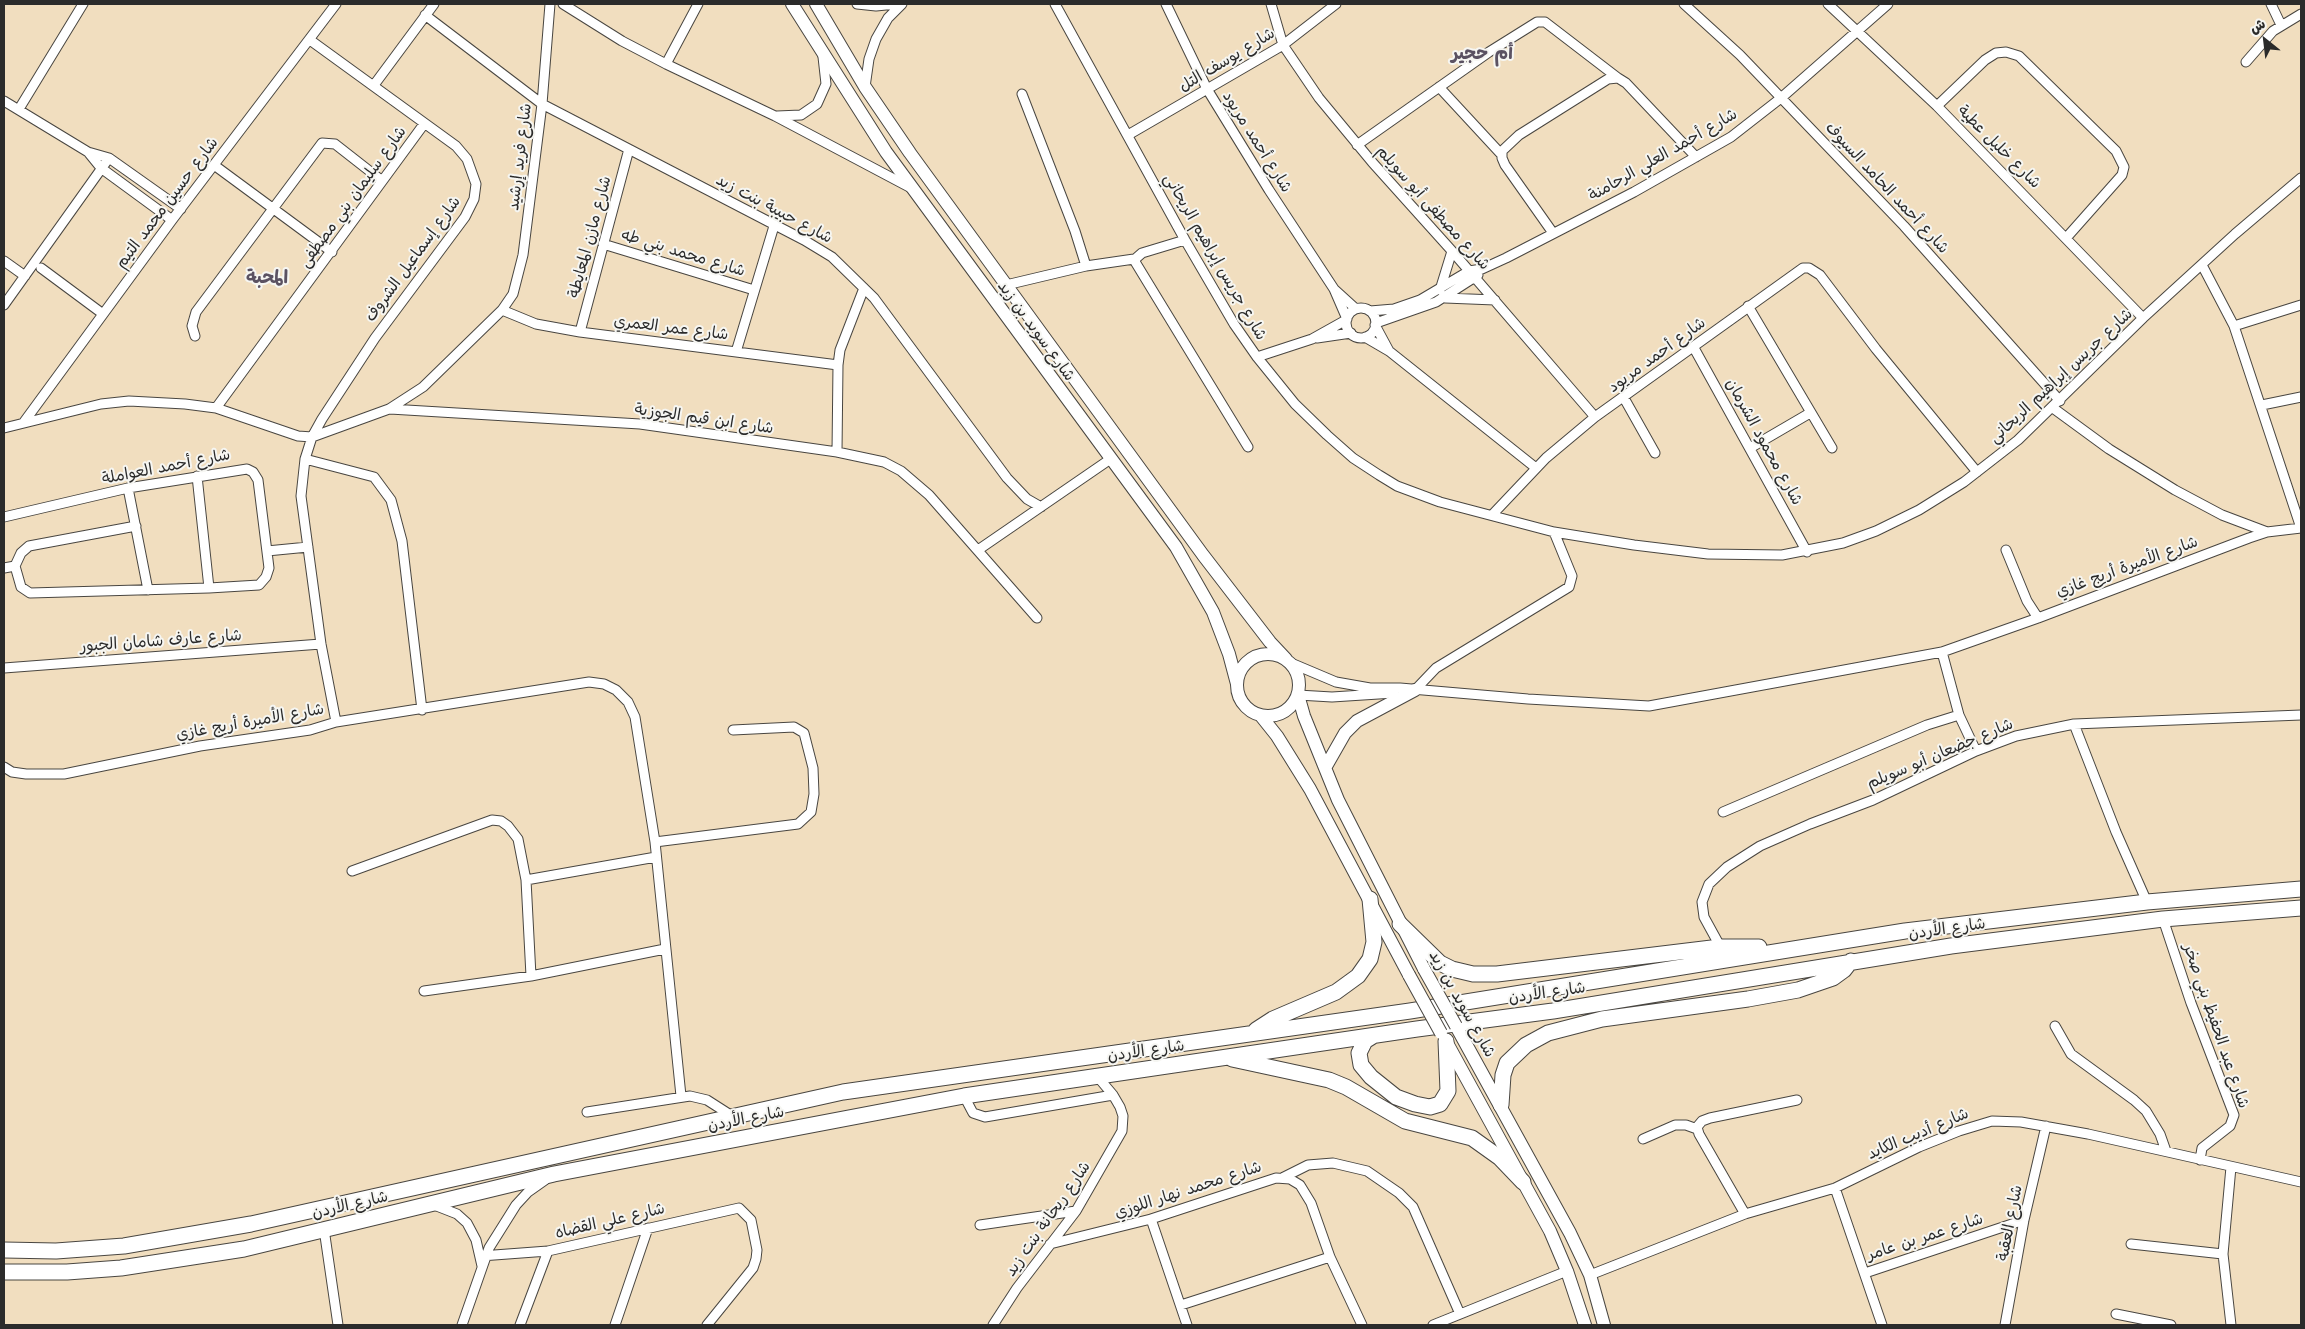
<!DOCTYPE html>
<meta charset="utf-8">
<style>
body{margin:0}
#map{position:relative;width:2305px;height:1329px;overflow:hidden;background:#f1debf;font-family:"Comic Neue","Playpen Sans Arabic",sans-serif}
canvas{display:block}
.frame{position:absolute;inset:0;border:5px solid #2b2b2b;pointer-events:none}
.north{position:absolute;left:2240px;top:15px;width:50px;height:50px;-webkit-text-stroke:4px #f6f6f2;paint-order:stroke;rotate:331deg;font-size:14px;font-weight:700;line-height:20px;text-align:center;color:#2b2b2b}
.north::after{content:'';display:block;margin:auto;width:18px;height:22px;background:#2b2b2b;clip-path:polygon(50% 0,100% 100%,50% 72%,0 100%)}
</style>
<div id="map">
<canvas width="2305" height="1329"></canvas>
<div class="frame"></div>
<div class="north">ش</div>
</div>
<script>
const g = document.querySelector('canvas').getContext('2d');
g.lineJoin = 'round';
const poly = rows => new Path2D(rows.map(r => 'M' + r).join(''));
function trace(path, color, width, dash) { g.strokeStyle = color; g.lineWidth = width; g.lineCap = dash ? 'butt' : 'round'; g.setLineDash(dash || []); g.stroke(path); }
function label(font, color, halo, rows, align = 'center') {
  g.font = font + ' "Comic Neue","Playpen Sans Arabic",sans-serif'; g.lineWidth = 4; g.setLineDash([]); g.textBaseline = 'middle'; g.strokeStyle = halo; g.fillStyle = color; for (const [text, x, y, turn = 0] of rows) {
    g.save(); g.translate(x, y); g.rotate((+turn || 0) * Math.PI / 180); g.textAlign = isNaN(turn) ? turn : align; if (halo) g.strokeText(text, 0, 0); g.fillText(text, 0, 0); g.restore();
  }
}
const minor = poly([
 [563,4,622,41,666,64,775,116,911,188],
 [857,4,876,6,896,4],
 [1055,4,1185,240,1234,324,1257,357,1295,404,1327,435,1353,458,1379,475,1397,486,1440,502,1554,532,1634,545,1708,554,1782,555,1843,543,1876,531,1919,510,1964,482,2018,440,2143,318,2235,234,2301,178],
 [1166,4,1207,89,1269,190,1334,289,1347,319],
 [1271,4,1283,45,1319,98,1372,162,1452,251,1595,417],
 [1684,4,1740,55,1904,226,2060,401],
 [1828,4,1937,106,2143,318],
 [2271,4,2281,25],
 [425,15,542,104,804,240,832,257,874,298,1007,478,1027,499,1041,507],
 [2246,62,2273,31,2301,14],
 [666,64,698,4],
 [374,85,434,4],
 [865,87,869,59,876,39,888,18,902,4],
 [1439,87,1501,154],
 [1022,94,1075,231,1086,266,1134,259],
 [4,101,88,152,109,158,181,209],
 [1937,106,1985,60,1996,53,2006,52,2019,56,2116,151,2124,167,2122,175,2067,237],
 [19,109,83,4],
 [777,116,801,115,817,104,826,84,823,57],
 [1128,135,1283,45,1336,4],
 [1357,145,1489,52,1537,22,1545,22,1618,78],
 [88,152,101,168,172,220],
 [214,165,332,252],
 [1553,233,1505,165,1502,158,1502,151,1519,135,1608,79,1618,78,1626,83,1696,157],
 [1185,240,1142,253,1134,260,1248,447],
 [603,244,754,290],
 [4,261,25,276],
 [2202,265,2234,326,2301,528],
 [41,268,103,314],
 [1006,285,1086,266],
 [1334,289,1356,309],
 [1440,290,1452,251],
 [1445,298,1495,300],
 [4,305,109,158],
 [1748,306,1832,448],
 '1346 323a15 15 0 1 1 30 0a15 15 0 1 1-30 0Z',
 [502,310,536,324,580,332,838,365],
 [1370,311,1394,309,1420,300,1469,271,1482,269,1506,258,1634,192,1731,137,1781,98,1888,4],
 [1376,323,1436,302,1478,275],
 [1375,325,1389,351],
 [2234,326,2301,305],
 [580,332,629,149],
 [195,336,192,326,196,312,322,143,335,144,381,180],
 [1365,337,1389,351,1536,468],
 [1317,338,1351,333],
 [1694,348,1807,552],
 [736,352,774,226],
 [1257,357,1312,339,1346,320],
 [1624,398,1655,453],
 [2262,405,2301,397],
 [216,408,424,124],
 [2053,408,2109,449,2175,490,2222,515,2267,532],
 [390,409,640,424,837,452,884,462,901,471,929,495,1037,618],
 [24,422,172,220,336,4],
 [4,428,101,404,129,401,185,404,216,408,298,436,312,437,389,409,423,387,502,310,513,294,523,255,542,104,550,4],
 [1750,448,1810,413],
 [837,452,838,365,840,350,864,288],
 [305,459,374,477,391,500,402,541,422,710],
 [197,476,209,588],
 [128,488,148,590],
 [1492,515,1546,458,1595,417,1803,268,1809,268,1820,275,1876,349,1977,472],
 [4,517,128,488,247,469,253,472,258,480,269,568,266,577,259,585,209,588,30,593,21,587,15,566,21,553,29,546,136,526],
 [978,550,1109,460],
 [2006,550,2027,601,2038,618,2249,538,2267,532,2301,528],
 [267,551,308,547],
 [4,568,15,566],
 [1942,652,1959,715],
 [1291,663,1336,682,1370,688,1400,688,1528,699,1649,706,1942,652,2038,618],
 [4,668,321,644],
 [1412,690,1415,690,1436,668,1569,587,1572,576,1554,532],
 [1298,695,1332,697,1394,693],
 [336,722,589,682,604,684,616,690,628,702,635,717,655,842,681,1096],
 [2074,724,2116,832,2147,902],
 [4,767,12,772,26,774,64,774,200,746,310,730,336,722,321,644,301,496,305,459,312,437,322,419,375,338,465,217,474,199,476,184,467,159,456,146,310,40],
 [1723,812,1927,725,1959,715,1976,751],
 [655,842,798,824,811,812,814,794,813,768,804,733,794,727,733,730],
 [352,871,492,820,501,821,508,826,518,839,526,880,531,976],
 [526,880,656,857],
 [2163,919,2191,1003,2234,1115,2230,1126,2202,1148,2200,1160],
 [1721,948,1704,917,1702,902,1709,884,1727,867,1760,846,1810,824,1873,800,1976,751,2016,736,2074,724,2301,715],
 [424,991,531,976,665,949],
 [2055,1026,2071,1054,2134,1100,2146,1111,2160,1134,2166,1151],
 [964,1096,973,1113,985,1117,1113,1095],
 [587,1112,690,1096,707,1100,732,1116],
 [1643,1139,1675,1125,1686,1125,1697,1129],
 [1284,1177,1308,1165,1333,1163,1367,1171,1399,1193,1413,1207,1460,1314],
 [1835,1188,1882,1325],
 [434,1205,457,1214,467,1223,476,1240,482,1266],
 [1745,1214,1699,1134,1697,1127,1702,1121,1710,1118,1797,1100],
 [1151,1219,1187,1325],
 [980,1225,1076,1211],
 [324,1229,338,1325],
 [1050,1244,1151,1219,1276,1178,1290,1179,1300,1185,1311,1203,1330,1257,1362,1325],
 [2131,1244,2223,1254],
 [481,1256,548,1251],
 [1865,1273,2024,1220],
 [1590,1275,1745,1214,1835,1188,1919,1147,1959,1131,1992,1121,2021,1122,2088,1134,2301,1182],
 [1181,1305,1330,1257],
 [2116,1314,2171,1325],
 [462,1325,489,1248,516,1205,528,1192,545,1180],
 [520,1325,548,1251,739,1208,751,1220,757,1250,756,1259,753,1268,707,1325],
 [615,1325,648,1228],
 [993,1325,1017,1288,1076,1211,1122,1131,1123,1116,1120,1107,1113,1095,1097,1076],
 [1433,1325,1567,1271],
 [2005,1325,2024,1220,2046,1126],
 [2231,1325,2223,1254,2231,1167]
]);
const secondary = poly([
 [792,4,886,152,1176,547,1213,612,1229,654,1237,684],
 [816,4,865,87,910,153,1203,555,1270,642,1286,659],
 '1237 685a31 31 0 1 1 62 0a31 31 0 1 1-62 0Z',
 [1298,695,1304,716,1338,800,1424,969],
 [1261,716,1277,736,1310,789,1409,975],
 [1325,768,1345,733,1357,721,1415,690],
 [1456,1026,1570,1233,1590,1275,1604,1325],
 [1447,1043,1550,1231,1567,1271,1585,1325]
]);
const trunk = poly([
 [1400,924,1440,963,1452,969,1473,974,1497,974,1720,947,1759,947],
 [1256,1030,1273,1019,1336,992,1358,976,1370,959,1374,942,1370,899],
 [1373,1036,1365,1041,1359,1053,1361,1065,1371,1077,1396,1097,1415,1104,1430,1107,1440,1104,1448,1091,1446,1041],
 [1232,1059,1329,1080,1346,1087,1405,1121,1472,1138,1500,1158,1523,1182],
 [1501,1105,1503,1075,1507,1063,1526,1045,1548,1033,1602,1019,1748,999,1798,990,1833,978,1844,970,1851,961],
 [4,1250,56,1251,124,1246,251,1224,843,1092,1410,1011,1905,931,2147,902,2301,889],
 [4,1272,67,1272,121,1268,244,1249,554,1174,964,1096,1417,1029,1553,1011,1951,946,2163,919,2301,908]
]);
const secondaryBridge = poly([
 [1424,969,1456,1026],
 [1409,975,1441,1033]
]);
const streetNames = [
 ["شارع يوسف التل",1227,60,-31],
 ["شارع أحمد مريود",1257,142,58],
 ["شارع خليل عطية",1999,147,45],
 ["شارع أحمد العلي الرحامنة",1663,155,-30],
 ["شارع فريد إرشيد",520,157,-83],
 ["شارع أحمد الحامد السيوف",1887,188,47],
 ["شارع سليمان بني مصطفى",353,197,-54],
 ["شارع حسين محمد التيم",167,203,-53],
 ["شارع مصطفى أبو سويلم",1433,208,48],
 ["شارع حبيبة بنت زيد",774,209,28],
 ["شارع مازن المعايطة",590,237,-75],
 ["شارع محمد بني طه",683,253,17],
 ["شارع جريس إبراهيم الريحاني",1215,257,60],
 ["شارع إسماعيل الشروف",413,259,-54],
 ["شارع عمر العمري",671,328,7],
 ["شارع سويد بن زيد",1036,331,54],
 ["شارع أحمد مريود",1657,355,-36],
 ["شارع جريس إبراهيم الريحاني",2061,376,-43],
 ["شارع ابن قيم الجوزية",704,419,8],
 ["شارع محمود الشرمان",1764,442,61],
 ["شارع أحمد العواملة",166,467,-11],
 ["شارع الأميرة أريج غازي",2127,567,-20],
 ["شارع عارف شامان الجبور",161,641,-4],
 ["شارع الأميرة أريج غازي",250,722,-10],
 ["شارع جضعان أبو سويلم",1940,754,-23],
 ["شارع الأردن",1947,929,-8],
 ["شارع الأردن",1547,993,-8],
 ["شارع سويد بن زيد",1462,1004,61],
 ["شارع عبد الحفيظ بني صخر",2216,1026,71],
 ["شارع الأردن",1146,1051,-8],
 ["شارع الأردن",746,1119,-11],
 ["شارع أديب الكايد",1918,1134,-23],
 ["شارع محمد نهار اللوزي",1188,1190,-18],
 ["شارع الأردن",350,1205,-13],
 ["شارع ريحانة بنت زيد",1048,1219,-55],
 ["شارع علي القضاه",610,1221,-13],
 ["شارع العقبة",2010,1223,-79],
 ["شارع عمر بن عامر",1925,1237,-18]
];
const neighbourhoodNames = [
 ["أم حجير",1482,54],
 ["المحبة",267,278]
];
trace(minor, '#494641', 11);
trace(secondary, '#494641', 14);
trace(trunk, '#494641', 17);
trace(minor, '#fff', 9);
trace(secondary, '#fff', 12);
trace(trunk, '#fff', 15);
trace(secondaryBridge, '#494641', 14, []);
trace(secondaryBridge, '#fff', 12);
label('16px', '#2b2b2b', '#f6f6f2', streetNames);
label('bold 18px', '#5b5262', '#f6f6f2', neighbourhoodNames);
</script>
